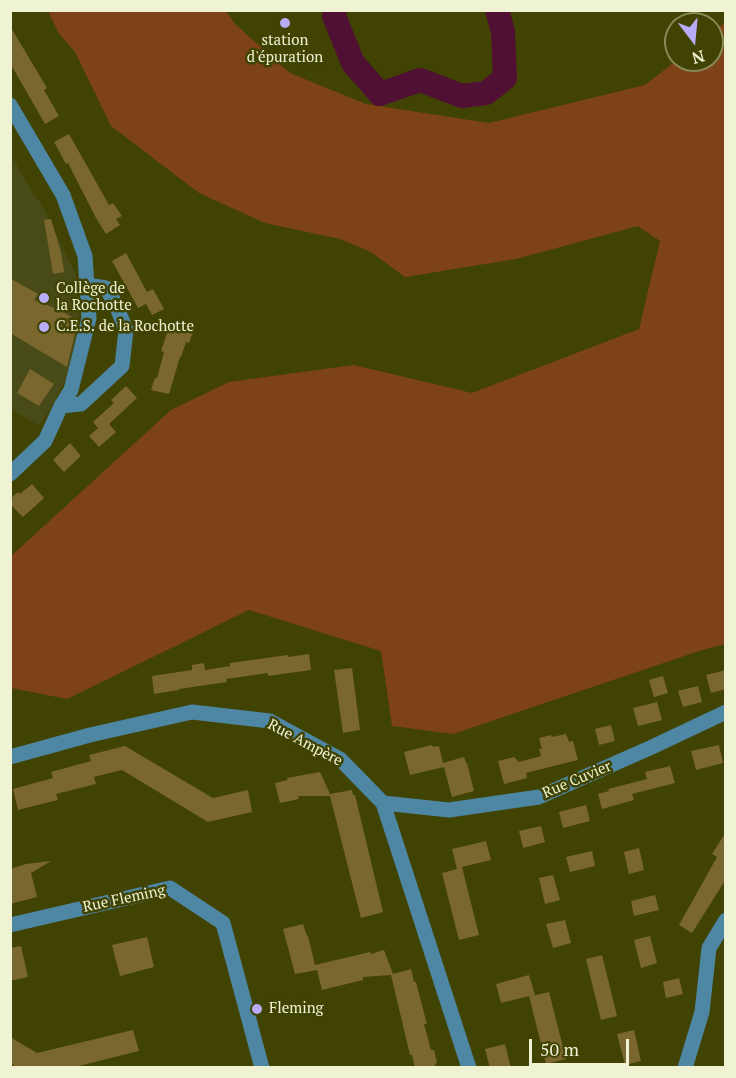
<!DOCTYPE html>
<meta charset="utf-8">
<style>
body{margin:0}
#map{position:relative;width:736px;height:1078px;overflow:hidden;background:#414303;font-family:"PT Serif",serif}
canvas{display:block}
.frame{position:absolute;inset:0;border:12px solid #eff2d3;pointer-events:none}
.north{position:absolute;left:664px;top:12px;width:60px;height:60px;box-sizing:border-box;background:#414303;border:2px solid #878956;border-radius:50%;rotate:164deg;font-size:16px;font-weight:700;line-height:24px;text-align:center;color:#eff2d3}
.north::after{content:'';display:block;margin:auto;width:21px;height:27px;background:#b8abf7;clip-path:polygon(50% 0,100% 100%,50% 72%,0 100%)}
.scale{position:absolute;left:529px;top:1039px;width:100px;height:27px;box-sizing:border-box;border:3px solid #eff2d3;border-top:0;padding-left:8px;font-size:18px;line-height:21px;white-space:nowrap;color:#eff2d3;-webkit-text-stroke:4px #414303;paint-order:stroke}
</style>
<div id="map">
<canvas width="736" height="1078"></canvas>
<div class="frame"></div>
<div class="north">N</div>
<div class="scale">50 m</div>
</div>
<script>
const g = document.querySelector('canvas').getContext('2d');
g.lineJoin = 'round';
function fillPath(path, color) { g.fillStyle = color; g.fill(path, 'evenodd'); }
const poly = rows => new Path2D(rows.map(r => 'M' + r).join(''));
function trace(path, color, width, dash) { g.strokeStyle = color; g.lineWidth = width; g.lineCap = dash ? 'butt' : 'round'; g.setLineDash(dash || []); g.stroke(path); }
function label(font, color, halo, rows, align = 'center') {
  g.font = font + ' "PT Serif",serif'; g.lineWidth = 5; g.setLineDash([]); g.textBaseline = 'middle'; g.strokeStyle = halo; g.fillStyle = color; for (const [text, x, y, turn = 0] of rows) {
    g.save(); g.translate(x, y); g.rotate((+turn || 0) * Math.PI / 180); g.textAlign = isNaN(turn) ? turn : align; if (halo) g.strokeText(text, 0, 0); g.fillText(text, 0, 0); g.restore();
  }
}
const built = poly([
 [10,153,35,197,39,200,46,213,76,275,79,321,77,336,67,376,51,408,39,426,11,409]
]);
const green = poly([
 [48,11,226,11,235,24,290,73,366,104,489,123,645,85,677,60,712,60,712,33,725,22,725,644,702,650,453,734,392,726,381,651,249,610,67,699,11,688,11,556,171,410,229,382,354,365,472,393,639,329,660,241,638,226,516,259,405,277,371,252,340,239,265,223,199,193,111,126,75,52,58,32]
]);
const river = poly([
 [335,10,334,16,353,63,380,94,420,80,462,96,486,93,505,78,503,32,497,10]
]);
const building = poly([
 [10,26,47,88,44,90,59,116,45,124,10,63],
 [69,134,109,205,113,203,122,216,116,219,120,225,106,234,96,218,68,163,66,164,54,142],
 [51,219,61,252,64,272,53,274,44,220],
 [126,253,147,292,153,289,164,309,152,315,146,304,138,308,112,261],
 [10,278,38,294,34,300,60,310,78,321,67,367,10,333],
 [170,324,193,332,189,343,186,342,181,357,180,357,169,394,151,390,155,378,157,378,164,352,161,351],
 [30,369,54,384,39,406,17,393],
 [126,386,137,398,109,424,116,432,99,447,89,436,98,428,93,422,114,403,111,400],
 [70,443,81,456,64,472,53,460],
 [32,484,44,498,23,517,10,504,10,499,18,492,20,494],
 [309,654,311,670,268,676,268,673,226,679,227,682,179,689,179,690,154,694,152,676,192,670,192,665,204,663,205,670,230,666,230,663,288,655,288,657],
 [352,668,360,730,343,733,334,670],
 [726,670,726,689,711,693,706,675],
 [663,676,668,693,654,697,649,680],
 [698,686,702,702,683,707,678,691],
 [657,702,662,720,638,726,633,708],
 [611,725,615,741,599,745,595,729],
 [566,734,569,742,573,741,578,760,526,773,527,778,504,784,498,761,514,757,519,762,541,756,539,749,542,749,539,738,551,735,552,737],
 [432,745,433,747,439,746,443,763,464,757,466,763,467,763,474,791,452,797,444,767,410,775,404,752],
 [719,745,723,763,696,770,691,751],
 [125,746,213,798,248,790,252,812,208,822,122,770,94,777,96,784,56,794,58,800,18,810,13,789,53,778,51,772,91,761,89,755],
 [670,766,675,783,632,794,634,800,602,809,598,794,609,791,608,789,647,779,645,772],
 [320,772,330,794,352,790,353,795,355,795,383,912,361,918,330,796,298,796,299,799,280,803,275,783,288,780,287,778],
 [586,805,590,821,563,828,559,812],
 [541,826,545,842,523,848,519,831],
 [726,832,726,879,692,933,679,925,717,857,712,854],
 [486,841,491,860,462,867,479,935,459,940,442,873,457,869,452,849],
 [639,848,644,870,629,874,624,852],
 [592,851,595,866,570,872,566,857],
 [51,861,31,873,37,897,10,904,10,869,26,864],
 [553,875,560,900,545,904,539,878],
 [655,895,659,910,634,916,631,901],
 [565,920,571,943,553,948,546,924],
 [303,924,307,936,308,936,315,965,370,952,371,954,384,950,393,974,411,969,414,982,416,982,424,1013,427,1024,424,1024,431,1050,434,1050,437,1063,435,1064,435,1068,415,1068,412,1055,410,1055,391,975,363,977,363,980,322,990,317,970,295,974,283,929],
 [650,936,657,963,641,968,634,940],
 [147,937,154,967,120,976,112,945],
 [21,946,28,977,10,981,10,948],
 [602,955,617,1016,601,1020,586,959],
 [529,975,535,995,532,996,549,992,566,1059,546,1064,529,996,501,1003,496,984],
 [679,978,683,994,666,998,663,982],
 [133,1030,139,1051,71,1068,18,1068,10,1063,10,1037,37,1053],
 [634,1030,641,1061,625,1065,617,1034],
 [505,1044,511,1068,490,1068,485,1049]
]);
const minor = poly([
 [10,105,63,195,85,256,89,318,71,390,61,406,45,441,10,474],
 [61,406,81,404,122,366,126,330,116,305,106,288,87,285],
 [10,757,90,735,192,712,270,721,340,759,383,803,469,1068],
 [383,803,449,810,539,797,652,747,726,712],
 [10,925,170,888,223,923,262,1068],
 [685,1068,702,1012,709,948,726,920]
]);
const markers = [
 [285,23,6,"#b8abf7"],
 [44,298,6,"#b8abf7"],
 [44,327,6,"#b8abf7"],
 [257,1009,6,"#b8abf7"]
];
const poiNames = [
 ["station",285,41,"center"],
 ["d'épuration",285,58,"center"],
 ["Collège de",56,289],
 ["la Rochotte",56,306],
 ["C.E.S. de la Rochotte",56,327],
 ["Fleming",269,1009]
];
const streetNames = [
 ["Rue Ampère",305,743,28],
 ["Rue Cuvier",577,780,-23],
 ["Rue Fleming",124,899,-12]
];
fillPath(built, '#484a17');
fillPath(green, '#7e4217');
trace(river, '#501033', 24);
fillPath(building, '#7a672e');
trace(minor, '#4d87a4', 15);
for (const [x, y, r, color] of markers) { const dot = new Path2D(); dot.arc(x, y, r, 0, 2 * Math.PI); g.fillStyle = color; g.fill(dot); trace(dot, '#414303', 2); }
label('15px', '#eff2d3', '#414303', poiNames, 'left');
label('15px', '#eff2d3', '#414303', streetNames);
</script>
